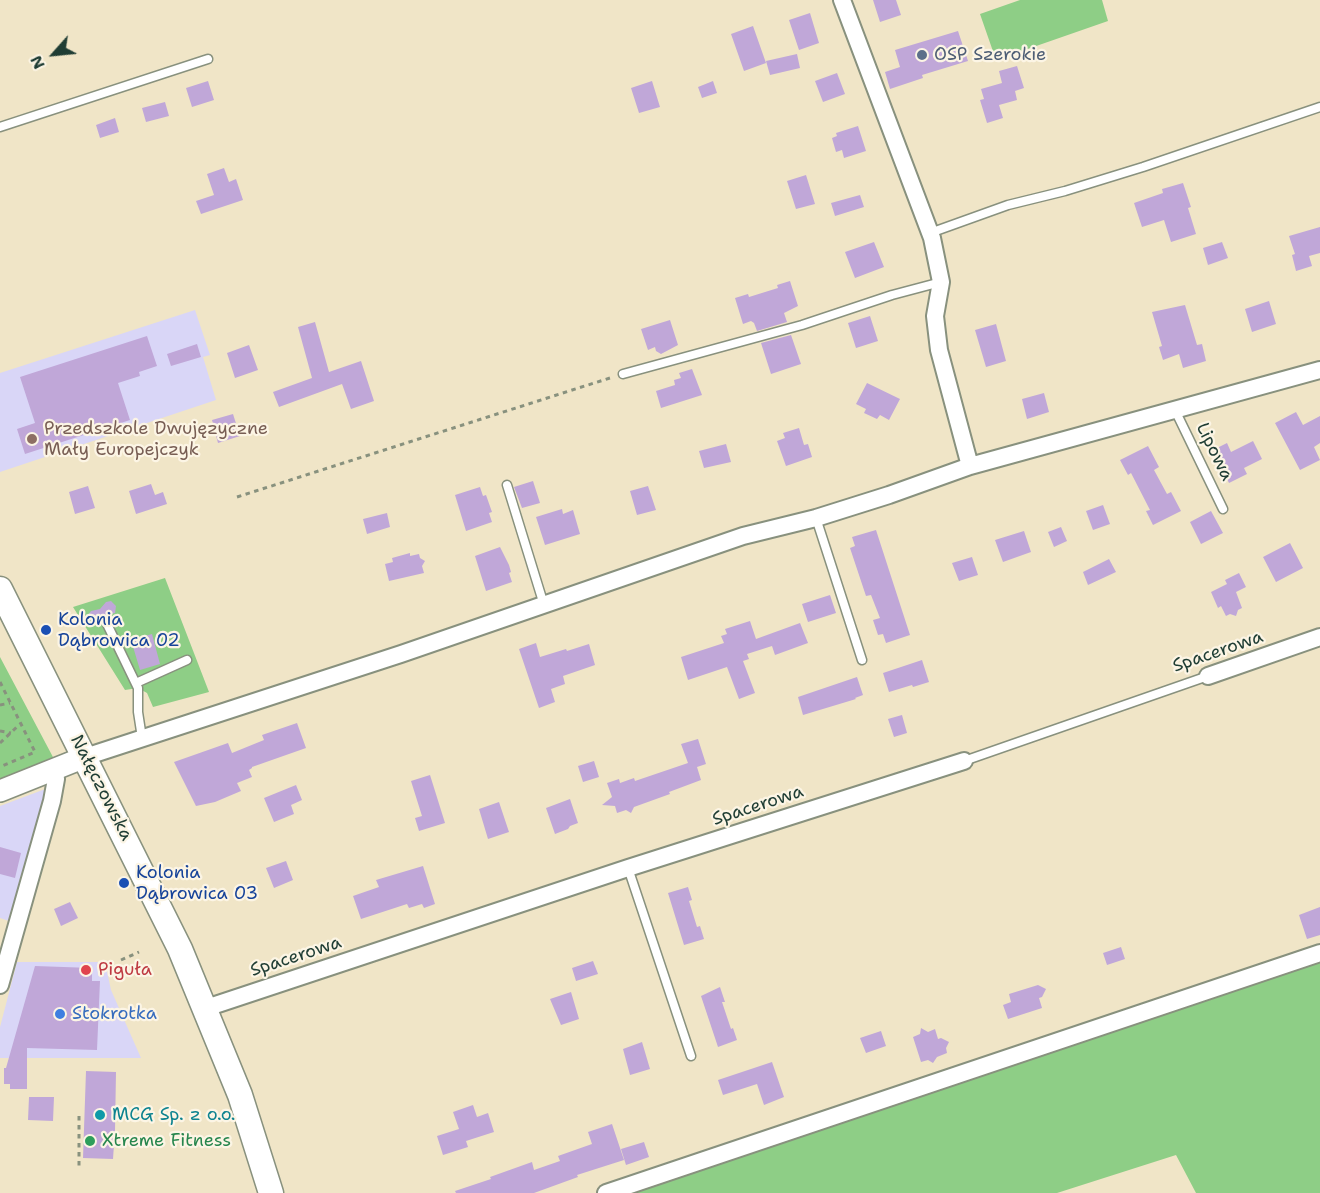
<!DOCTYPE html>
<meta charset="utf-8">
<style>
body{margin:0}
#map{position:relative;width:1320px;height:1193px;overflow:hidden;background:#f0e5c7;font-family:"Shantell Sans",sans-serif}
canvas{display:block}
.north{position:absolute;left:24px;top:24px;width:60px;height:60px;-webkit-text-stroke:4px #fcf5e5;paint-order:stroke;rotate:243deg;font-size:16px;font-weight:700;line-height:24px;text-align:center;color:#1f3d34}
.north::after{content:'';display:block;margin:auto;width:21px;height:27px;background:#1f3d34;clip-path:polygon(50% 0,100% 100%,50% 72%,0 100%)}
</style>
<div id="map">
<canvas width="1320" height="1193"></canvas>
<div class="north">N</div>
</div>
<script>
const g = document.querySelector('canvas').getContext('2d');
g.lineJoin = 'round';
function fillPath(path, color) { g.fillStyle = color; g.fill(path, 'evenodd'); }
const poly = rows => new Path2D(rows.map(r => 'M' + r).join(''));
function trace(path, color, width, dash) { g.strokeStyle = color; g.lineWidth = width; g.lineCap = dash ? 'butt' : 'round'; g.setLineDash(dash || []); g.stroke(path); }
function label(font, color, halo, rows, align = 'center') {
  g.font = font + ' "Shantell Sans",sans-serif'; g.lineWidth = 4.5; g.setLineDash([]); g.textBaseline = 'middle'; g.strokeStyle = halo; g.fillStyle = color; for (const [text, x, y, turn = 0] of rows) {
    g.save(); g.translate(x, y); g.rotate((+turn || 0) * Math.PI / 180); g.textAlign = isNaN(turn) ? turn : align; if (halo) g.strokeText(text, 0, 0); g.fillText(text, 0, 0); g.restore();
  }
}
const built = poly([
 [195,310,210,355,203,357,216,400,0,472,0,373],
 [48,788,9,921,0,918,0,806],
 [17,962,105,962,111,990,141,1058,0,1058,0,1027]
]);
const green = poly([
 [1020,0,1102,0,1108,21,996,60,980,14],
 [165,578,209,692,153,707,147,693,138,688,125,690,73,607],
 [0,657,54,759,0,779],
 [1320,949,1320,1193,1196,1193,1176,1155,1057,1193,612,1193]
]);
const building = poly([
 [873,0,896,0,901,15,880,22],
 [810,13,819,43,799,50,789,20],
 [753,26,766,63,744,71,731,34],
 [958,31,968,61,922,75,923,78,890,89,885,72,900,67,895,50],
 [797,54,800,68,770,75,766,61],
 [1017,66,1024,88,1015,91,1017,100,999,105,1003,118,987,123,980,100,984,99,981,89,1002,83,999,71],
 [837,73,845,94,823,102,815,81],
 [208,81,214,100,192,107,186,88],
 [652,81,660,107,639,113,631,88],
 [713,81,717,93,702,98,698,87],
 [165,102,169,116,146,122,142,108],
 [115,118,119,132,100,138,96,125],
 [858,126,866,151,844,158,842,150,836,152,832,138,837,136,836,133],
 [224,168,229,182,236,179,243,200,201,214,196,201,214,195,207,174],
 [806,175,815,204,796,209,787,181],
 [1183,183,1191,207,1188,208,1196,234,1171,242,1164,220,1142,227,1134,203,1163,193,1162,189],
 [860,195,864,207,835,216,831,203],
 [1320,227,1320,253,1309,256,1312,266,1296,271,1292,255,1295,254,1289,236],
 [874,242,884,267,855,278,845,252],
 [1222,242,1228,258,1208,265,1203,248],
 [790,281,798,306,784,313,787,322,757,331,754,323,751,321,743,324,735,298,748,294,749,297,778,288,777,285],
 [1269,301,1276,324,1252,332,1245,309],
 [1185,305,1197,345,1202,344,1206,361,1183,368,1179,354,1163,360,1159,347,1162,346,1152,312],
 [870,316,878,341,856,348,848,323],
 [670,320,678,345,661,354,656,351,655,347,648,350,641,329],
 [315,322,329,372,361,361,374,401,351,409,342,384,279,407,273,392,312,378,298,327],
 [996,324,1006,361,986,367,975,330],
 [791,335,801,364,771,374,761,343],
 [147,336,157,366,139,372,140,376,118,383,130,420,25,454,17,429,35,423,20,377],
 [197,344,201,357,171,366,167,354],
 [249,345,258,370,235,378,227,353],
 [692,369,702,395,661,408,656,391,675,385,674,380,681,378,679,373],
 [867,383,900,399,889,420,880,415,877,419,864,413,866,409,856,404],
 [1044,393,1049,412,1027,419,1022,399],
 [1296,412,1303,425,1320,416,1320,443,1314,447,1320,460,1300,470,1275,423],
 [233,414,240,436,218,443,212,420],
 [799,428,804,445,808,444,812,457,786,466,777,441,785,438,783,433],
 [1253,441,1262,459,1244,468,1247,474,1229,483,1213,450,1227,443,1231,452],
 [726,444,731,462,704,468,699,451],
 [1148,446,1159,467,1154,470,1167,494,1171,492,1181,511,1153,525,1146,511,1150,510,1131,473,1128,475,1120,460],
 [533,481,540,503,522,508,514,487],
 [151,484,155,495,163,492,167,504,136,514,129,491],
 [88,486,95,508,75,514,69,492],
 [648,486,656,510,637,515,630,491],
 [480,487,483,496,486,495,492,512,489,513,492,522,466,531,455,495],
 [1103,505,1110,524,1093,530,1086,511],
 [562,509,563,514,573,510,580,534,545,545,536,517],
 [1211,511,1223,533,1201,544,1190,522],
 [387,513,390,527,367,534,363,519],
 [1061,527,1067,541,1054,547,1048,532],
 [876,530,910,635,886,643,883,634,878,635,873,620,880,618,871,595,866,596,850,548,855,546,852,537],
 [1024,531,1031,552,1003,562,995,540],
 [1290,543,1303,568,1276,582,1263,557],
 [500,547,509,565,511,572,509,573,512,582,486,591,475,556],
 [410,553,410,556,419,554,420,558,425,561,422,566,424,573,389,581,385,564,393,562,392,558],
 [972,557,978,575,959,581,952,563],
 [1109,559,1116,572,1088,585,1083,572],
 [1239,573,1246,587,1236,592,1242,608,1238,610,1236,616,1230,614,1226,616,1221,606,1218,608,1211,592,1227,584,1225,580],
 [830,595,836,613,808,622,802,604],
 [111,601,116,606,115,613,103,616,98,623,91,621,88,615,91,611,100,609,106,602],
 [750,621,756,639,800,623,808,643,775,655,772,646,747,654,749,659,743,661,755,693,739,699,727,667,688,680,681,657,724,643,721,636,727,634,725,629],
 [152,634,160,664,140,670,131,640],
 [536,643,540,657,566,649,567,651,589,644,595,665,563,676,565,684,551,689,555,702,539,708,519,649],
 [922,660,929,682,913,687,912,685,889,692,883,673],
 [857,677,863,695,855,698,856,699,803,715,798,697],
 [902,715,907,733,894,737,888,719],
 [297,723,306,748,252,767,252,768,249,770,252,777,237,783,241,791,215,802,196,806,174,762,228,743,232,753,264,740,262,735],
 [698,739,706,764,697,767,701,780,669,792,670,794,634,807,631,813,626,810,617,813,615,806,602,805,612,797,607,783,619,779,620,783,634,778,635,781,688,763,681,744],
 [594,761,599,777,583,782,578,766],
 [430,775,445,823,419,831,415,818,422,816,411,781],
 [296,785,302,800,291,805,294,814,274,822,264,798],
 [570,799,578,823,570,826,568,829,555,834,546,808],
 [499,802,509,832,488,839,479,809],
 [0,847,21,853,15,878,0,874],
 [286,861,293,880,274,888,266,868],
 [423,866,435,904,424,908,422,904,409,908,407,904,361,919,353,896,379,887,376,880],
 [688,887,692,900,689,901,697,927,700,926,704,939,684,945,668,893],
 [70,902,78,918,61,926,54,909],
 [1320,907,1320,935,1307,939,1299,915],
 [1121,947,1125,959,1107,965,1103,953],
 [593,961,598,974,576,981,572,968],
 [35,966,92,968,92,981,100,981,97,1050,27,1048,27,1089,10,1089,10,1084,4,1084,4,1068,6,1068],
 [1038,985,1046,989,1042,997,1039,998,1042,1008,1008,1019,1003,1005,1011,1002,1009,994],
 [720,987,725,1002,722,1002,731,1029,733,1028,737,1040,718,1047,701,996],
 [571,992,579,1019,561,1025,550,999],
 [921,1028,928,1032,935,1029,938,1039,941,1038,949,1042,946,1048,947,1053,937,1057,933,1063,928,1060,921,1062,913,1037,920,1034],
 [881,1031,886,1046,866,1053,860,1038],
 [642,1042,650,1069,630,1075,623,1049],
 [772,1062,784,1097,764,1105,757,1084,723,1095,718,1080],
 [86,1071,116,1072,115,1130,113,1159,83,1158],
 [29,1097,54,1097,53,1121,28,1120],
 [473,1105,477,1117,488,1113,494,1132,466,1141,468,1147,443,1155,437,1136,459,1129,453,1112],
 [612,1124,624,1160,577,1175,578,1177,534,1193,456,1193,455,1191,491,1179,490,1177,532,1162,534,1170,560,1161,558,1156,592,1144,588,1132],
 [644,1142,649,1157,626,1165,621,1149]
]);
const path = poly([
 [237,497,613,377],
 [0,682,35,752,0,767],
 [0,705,10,703],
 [0,731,11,733],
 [0,743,21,723],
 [121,960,139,952],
 [79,1116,79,1168]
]);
const service = poly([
 [0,127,208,59],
 [930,233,1008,205,1065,191,1143,167,1320,107],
 [623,374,802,325,892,295,941,282],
 [1175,410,1223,509],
 [507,485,544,605],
 [816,518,862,660],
 [107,624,138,688,138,712,142,738],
 [136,683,187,660],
 [964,761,1208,676],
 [628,868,691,1056]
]);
const minor = poly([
 [842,0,932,238,941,282,935,316,939,350,970,466],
 [1208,676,1320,637],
 [85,757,401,654,743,536,816,518,889,495,970,466,1320,370],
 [0,985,52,801,56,779,54,770],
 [206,1008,628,868,964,761],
 [606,1193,1320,953]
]);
const tertiary = poly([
 [0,791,85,757]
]);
const secondary = poly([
 [0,589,180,949,240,1095,271,1193]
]);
const markers = [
 [922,55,6,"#5c6f8a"],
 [32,439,6,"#8d6e63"],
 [46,630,6,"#1a4fb4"],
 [124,883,6,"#1a4fb4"],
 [86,970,6,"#e0444e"],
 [60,1014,6,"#3f7fe0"],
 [100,1115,6,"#0f9aa8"],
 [90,1141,6,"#2e9e5b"]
];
const serviceNames = [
 ["OSP Szerokie",934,55]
];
const educationNames = [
 ["Przedszkole Dwujęzyczne",44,429],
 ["Mały Europejczyk",44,450]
];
const streetNames = [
 ["Lipowa",1214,452,64],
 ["Spacerowa",1218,652,-19],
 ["Nałęczowska",101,788,63],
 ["Spacerowa",758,806,-18],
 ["Spacerowa",296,957,-18]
];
const transitNames = [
 ["Kolonia",58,620],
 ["Dąbrowica 02",58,641],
 ["Kolonia",136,873],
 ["Dąbrowica 03",136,894]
];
const healthNames = [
 ["Piguła",98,970]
];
const shopNames = [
 ["Stokrotka",72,1014]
];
const cultureNames = [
 ["MCG Sp. z o.o.",112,1115]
];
const leisureNames = [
 ["Xtreme Fitness",102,1141]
];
fillPath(built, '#d9d6f7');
fillPath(green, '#8ece86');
fillPath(building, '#c0a7d8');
trace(service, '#88917e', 11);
trace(minor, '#88917e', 20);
trace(tertiary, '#88917e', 24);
trace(secondary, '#88917e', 27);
trace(path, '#88917e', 3, [4.5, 4.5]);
trace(service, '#fff', 8);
trace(minor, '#fff', 16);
trace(tertiary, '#fff', 21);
trace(secondary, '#fff', 24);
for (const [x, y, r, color] of markers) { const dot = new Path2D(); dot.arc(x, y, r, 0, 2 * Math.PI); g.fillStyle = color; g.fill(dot); trace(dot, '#fcf5e5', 2); }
label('18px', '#4e5e75', '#fcf5e5', serviceNames, 'left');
label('18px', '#785e54', '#fcf5e5', educationNames, 'left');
label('18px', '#1f3d34', '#fcf5e5', streetNames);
label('18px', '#164399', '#fcf5e5', transitNames, 'left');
label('18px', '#be3a42', '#fcf5e5', healthNames, 'left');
label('18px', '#366cbe', '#fcf5e5', shopNames, 'left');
label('18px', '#0d838f', '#fcf5e5', cultureNames, 'left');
label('18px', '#27864d', '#fcf5e5', leisureNames, 'left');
</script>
